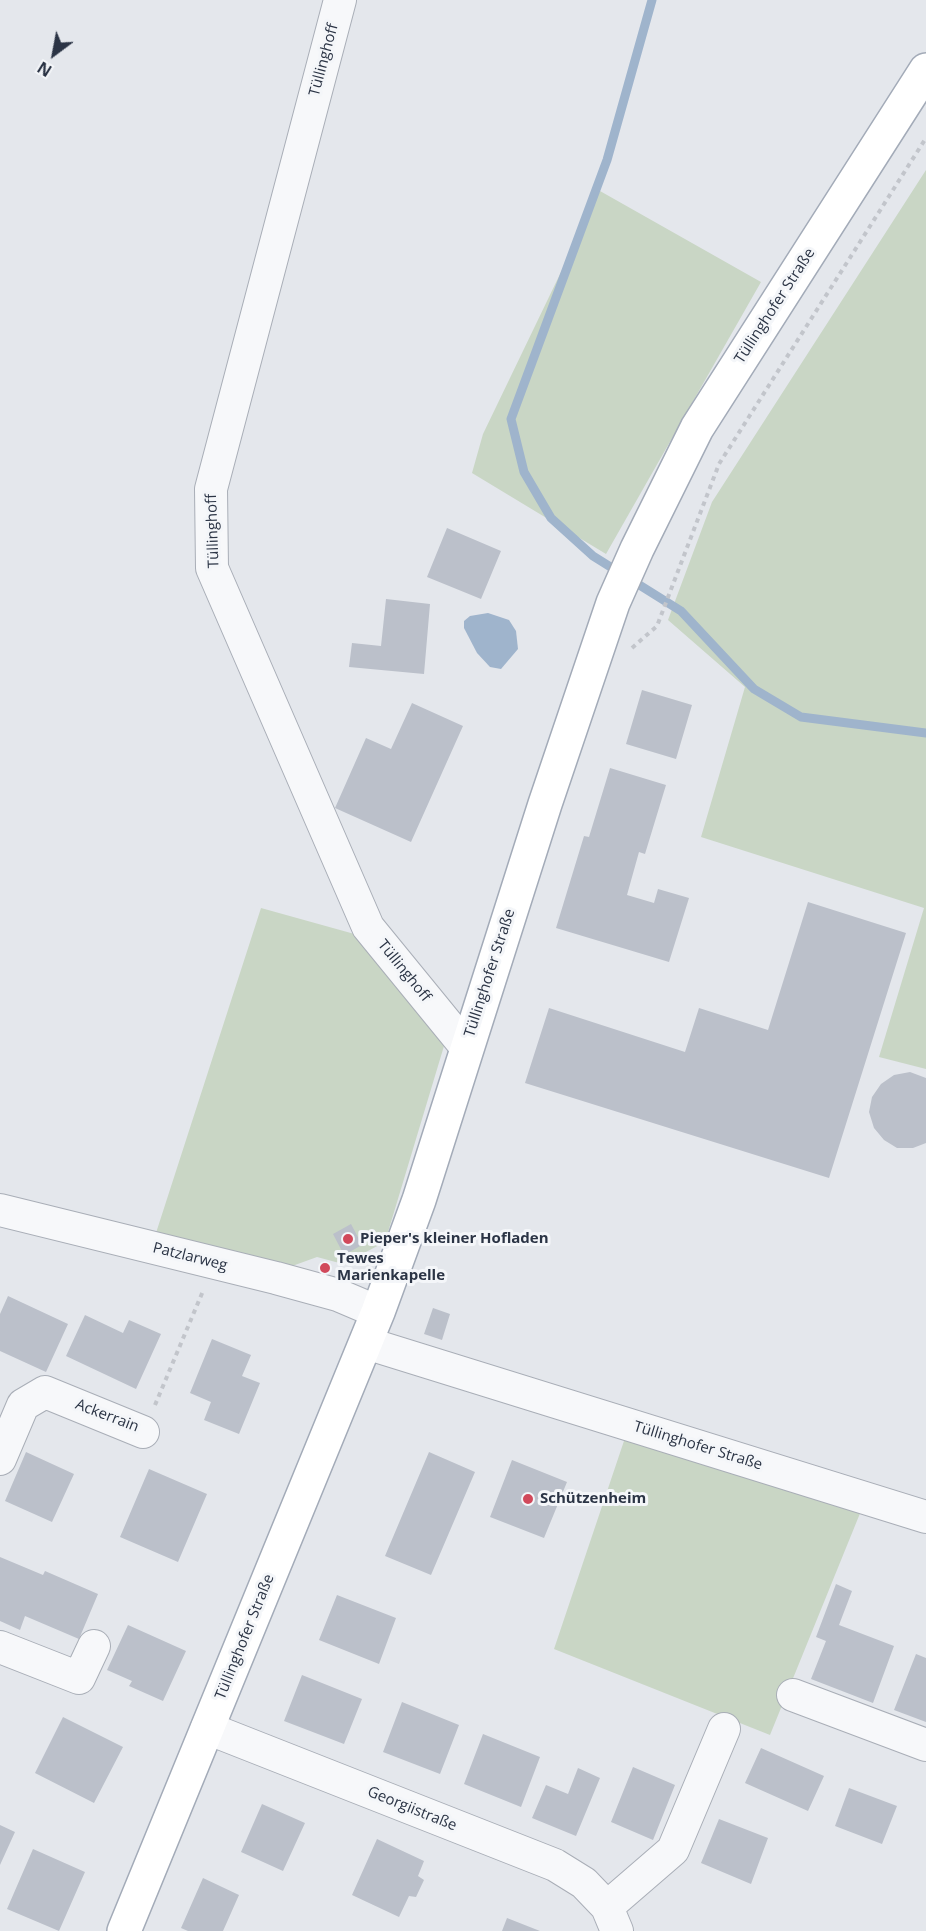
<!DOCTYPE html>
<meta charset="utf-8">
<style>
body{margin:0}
#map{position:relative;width:926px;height:1931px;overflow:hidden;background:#e4e7ec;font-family:"Open Sans",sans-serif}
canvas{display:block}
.north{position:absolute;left:24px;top:24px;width:60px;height:60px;-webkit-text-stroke:4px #f4f6f9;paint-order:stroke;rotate:212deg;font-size:16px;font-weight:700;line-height:24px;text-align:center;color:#2b3445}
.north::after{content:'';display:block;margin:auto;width:21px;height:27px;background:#2b3445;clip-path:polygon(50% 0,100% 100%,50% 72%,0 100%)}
</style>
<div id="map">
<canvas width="926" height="1931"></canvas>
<div class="north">N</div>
</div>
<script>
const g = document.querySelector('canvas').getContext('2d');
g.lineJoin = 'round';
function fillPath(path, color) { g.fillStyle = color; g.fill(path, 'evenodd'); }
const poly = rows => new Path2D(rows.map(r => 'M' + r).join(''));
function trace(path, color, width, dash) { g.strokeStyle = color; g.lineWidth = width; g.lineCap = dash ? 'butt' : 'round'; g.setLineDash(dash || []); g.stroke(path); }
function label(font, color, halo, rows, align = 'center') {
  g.font = font + ' "Open Sans",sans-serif'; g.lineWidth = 6; g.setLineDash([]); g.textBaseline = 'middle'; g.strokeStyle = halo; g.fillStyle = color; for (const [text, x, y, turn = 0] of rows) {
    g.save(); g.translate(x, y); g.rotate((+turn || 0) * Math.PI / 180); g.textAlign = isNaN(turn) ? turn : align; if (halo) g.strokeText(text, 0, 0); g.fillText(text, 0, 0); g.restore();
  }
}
const green = poly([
 [926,170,926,1069,879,1057,924,908,701,837,745,687,668,620,712,502],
 [600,191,761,282,606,554,472,473,483,434],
 [261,908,358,935,444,1046,385,1242,343,1264,317,1257,284,1269,155,1236],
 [627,1432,863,1506,770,1735,554,1649]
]);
const water = poly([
 [488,613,509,620,516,631,518,649,501,669,490,667,477,653,464,628,464,621,470,616]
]);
const stream = poly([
 [652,0,607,160,511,419,524,472,551,518,593,556,681,611,754,689,801,717,926,733]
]);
const building = poly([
 [447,528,501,551,481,599,427,577],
 [386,599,430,604,424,674,349,667,352,643,381,646],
 [642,690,692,705,676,759,626,744],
 [412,703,463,726,411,842,335,808,366,738,391,749],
 [610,768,666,785,645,854,639,852,627,895,654,903,658,889,689,898,669,962,556,928,584,836,589,837],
 [808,902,906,933,829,1178,525,1083,549,1008,685,1052,699,1008,768,1030],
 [910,1072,926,1078,926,1143,913,1148,897,1148,884,1140,874,1128,869,1112,872,1097,881,1084,894,1075],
 [351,1224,362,1245,344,1255,333,1234],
 '319 1267a6 6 0 1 1 12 0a6 6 0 1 1-12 0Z',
 [8,1296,68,1324,46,1372,0,1351,0,1314],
 [433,1308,450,1314,442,1340,424,1334],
 [85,1315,123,1333,129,1320,161,1334,136,1389,66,1356],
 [212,1339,251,1355,242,1376,260,1383,239,1434,204,1420,211,1402,190,1393],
 [26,1452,74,1474,52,1522,5,1501],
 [429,1452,475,1472,431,1575,385,1556],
 [512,1460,567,1482,544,1538,490,1517],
 [149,1469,207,1494,178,1562,120,1537],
 [0,1557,43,1575,45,1571,98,1594,79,1639,25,1616,20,1630,0,1621],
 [836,1584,852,1591,839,1625,894,1646,873,1703,811,1679,826,1641,816,1637],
 [337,1595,396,1618,379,1664,319,1640],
 [128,1625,186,1651,163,1701,129,1686,132,1681,107,1670],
 [916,1654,926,1658,926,1722,894,1710],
 [302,1675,362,1699,344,1744,284,1721],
 [402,1702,459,1725,440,1774,383,1752],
 [63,1717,123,1747,94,1803,35,1773],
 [483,1734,540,1757,521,1807,464,1784],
 [761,1748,824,1776,808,1811,745,1783],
 [633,1767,675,1785,653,1840,611,1822],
 [578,1768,600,1778,576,1836,532,1818,546,1785,568,1794],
 [849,1788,897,1806,882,1844,835,1826],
 [262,1804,305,1823,283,1871,241,1852],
 [719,1819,768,1838,751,1884,701,1863],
 [0,1825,15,1832,0,1865],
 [377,1839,424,1861,418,1876,424,1880,416,1897,409,1896,399,1917,352,1895],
 [33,1849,85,1872,59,1931,7,1909],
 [203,1878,239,1895,223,1931,188,1931,181,1928],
 [507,1918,540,1931,502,1931]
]);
const path = poly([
 [632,648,657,626,719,464,926,138],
 [155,1405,203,1291]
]);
const minor = poly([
 [340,0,211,489,212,568,368,927,466,1047],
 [0,1210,276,1278,338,1295,378,1312],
 [366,1343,926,1517],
 [0,1459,23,1405,45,1392,143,1432],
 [0,1647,79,1678,94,1646],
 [793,1695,926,1745],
 [207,1728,555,1865,584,1883,607,1907,617,1931],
 [607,1907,673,1850,724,1729]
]);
const major = poly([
 [124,1931,378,1312,419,1200,545,804,613,603,637,549,697,428,926,70]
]);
const markers = [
 [348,1239,6,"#d1495b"],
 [325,1268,6,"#d1495b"],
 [528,1499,6,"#d1495b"]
];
const streetNames = [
 ["Tüllinghoff",324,60,-75],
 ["Tüllinghofer Straße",775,306,-57],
 ["Tüllinghoff",213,531,-92],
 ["Tüllinghoff",404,971,51],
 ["Tüllinghofer Straße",490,973,-72],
 ["Patzlarweg",190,1257,14],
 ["Ackerrain",107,1416,21],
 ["Tüllinghofer Straße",698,1446,17],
 ["Tüllinghofer Straße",245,1637,-68],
 ["Georgiistraße",412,1809,22]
];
const poiNames = [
 ["Pieper's kleiner Hofladen",360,1239],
 ["Tewes",337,1259],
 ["Marienkapelle",337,1276],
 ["Schützenheim",540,1499]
];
fillPath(green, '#c9d6c5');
fillPath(water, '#9fb4cc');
trace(stream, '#9fb4cc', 9);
fillPath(building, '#bbc0ca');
trace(minor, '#a9aeb7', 34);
trace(major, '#a3abb8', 36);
trace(path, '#c2c5cb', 4, [4.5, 4.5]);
trace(minor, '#f7f8fa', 32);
trace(major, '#fff', 33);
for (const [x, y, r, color] of markers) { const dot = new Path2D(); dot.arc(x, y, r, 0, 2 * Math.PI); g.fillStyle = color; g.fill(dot); trace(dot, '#f4f6f9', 2); }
label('15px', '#2b3445', '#f4f6f9', streetNames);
label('bold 15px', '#2b3445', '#f4f6f9', poiNames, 'left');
</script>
